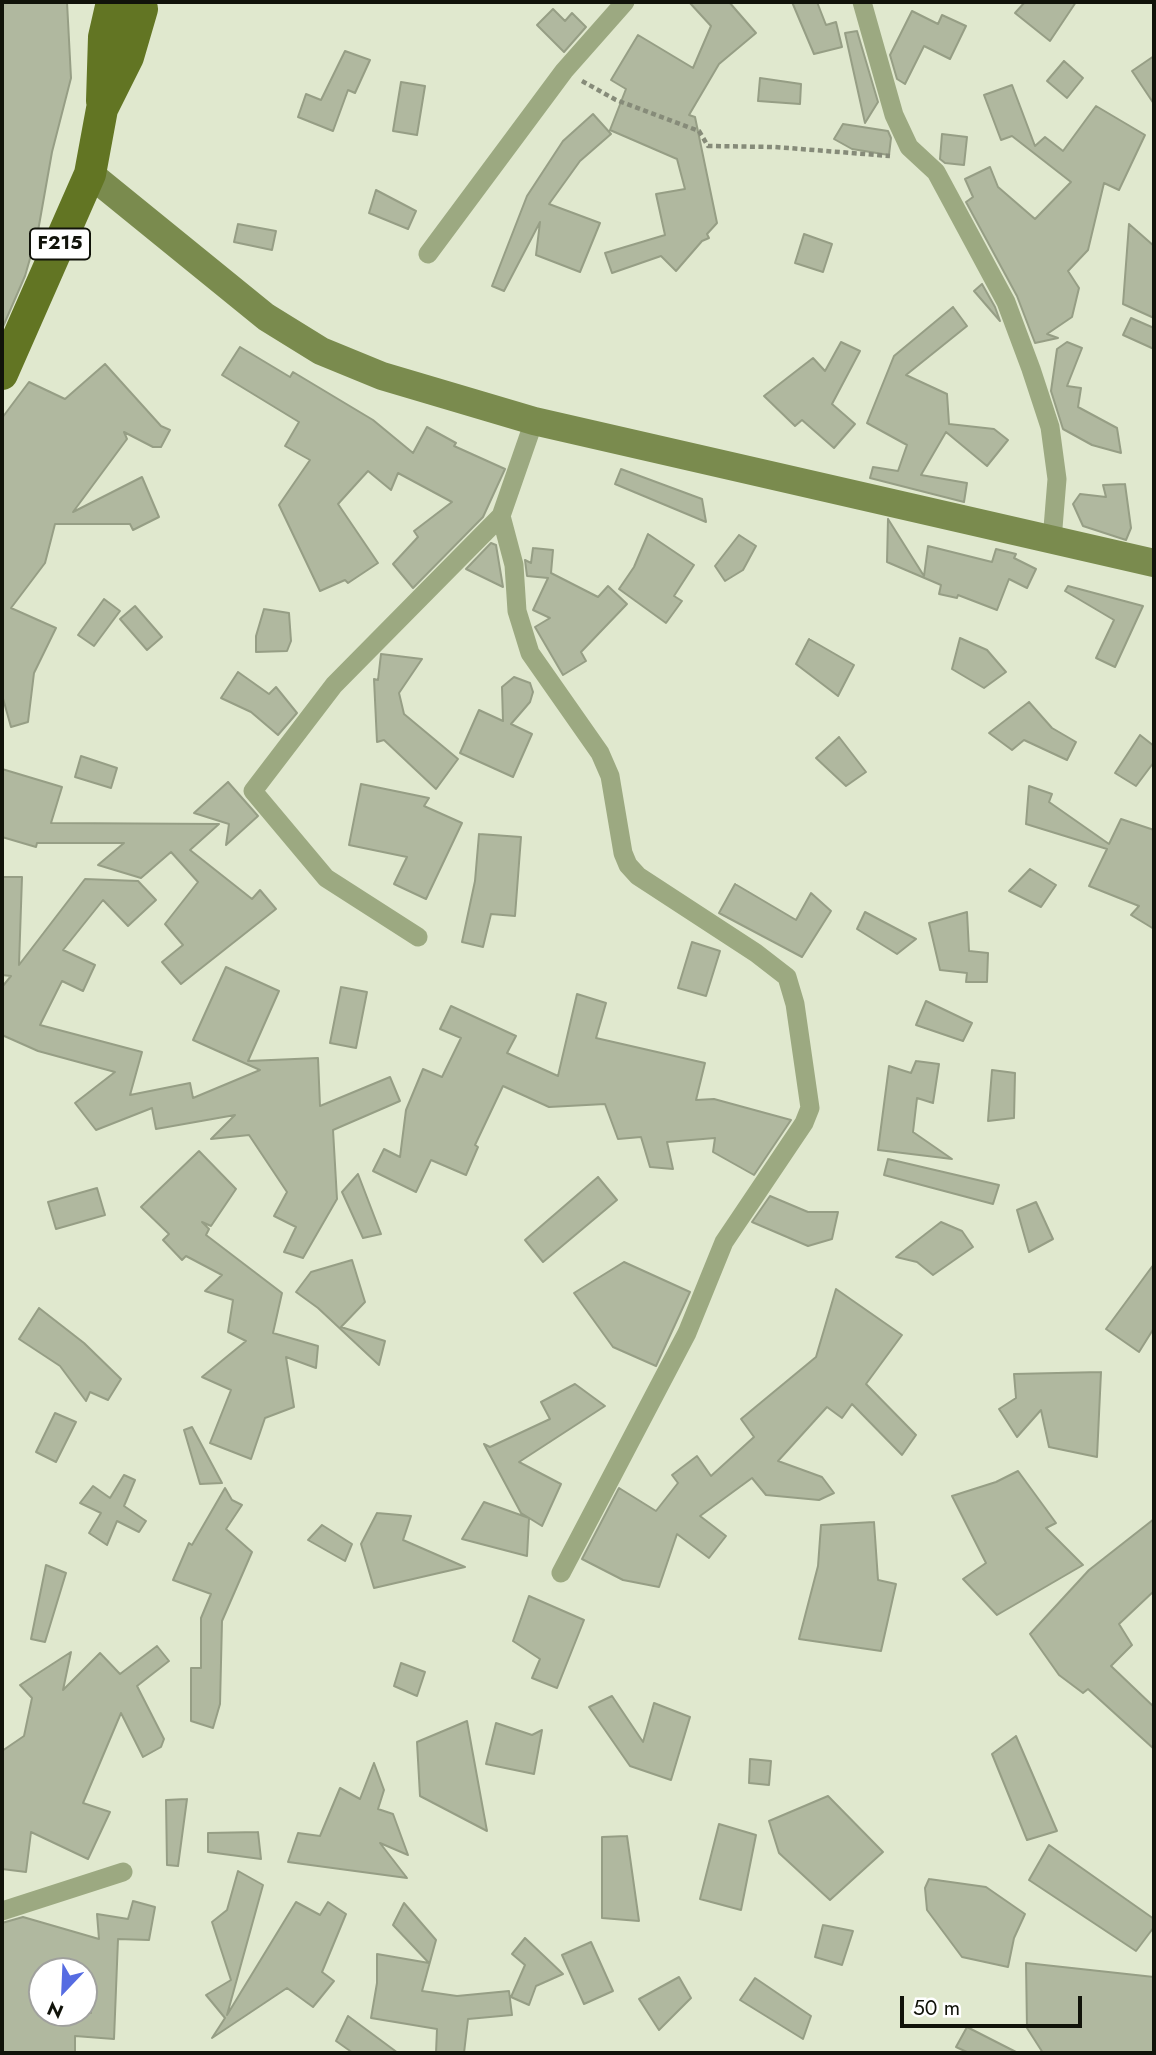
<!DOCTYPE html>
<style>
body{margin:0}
#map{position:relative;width:1156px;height:2055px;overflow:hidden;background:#e0e8ce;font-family:Jost,sans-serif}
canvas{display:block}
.frame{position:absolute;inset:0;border:4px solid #11130a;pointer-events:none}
.north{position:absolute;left:28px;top:1957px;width:70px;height:70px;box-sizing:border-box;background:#fff;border:2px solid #a0a19d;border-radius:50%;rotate:203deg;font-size:19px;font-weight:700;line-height:28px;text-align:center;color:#11130a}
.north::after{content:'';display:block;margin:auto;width:24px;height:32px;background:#566ce2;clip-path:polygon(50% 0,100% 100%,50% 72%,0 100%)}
.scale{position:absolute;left:900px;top:1996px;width:182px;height:32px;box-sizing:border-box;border:4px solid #11130a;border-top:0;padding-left:9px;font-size:21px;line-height:24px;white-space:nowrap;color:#11130a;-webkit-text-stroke:5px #fff;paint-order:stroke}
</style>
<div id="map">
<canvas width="1156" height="2055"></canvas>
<div class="frame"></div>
<div class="north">N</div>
<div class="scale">50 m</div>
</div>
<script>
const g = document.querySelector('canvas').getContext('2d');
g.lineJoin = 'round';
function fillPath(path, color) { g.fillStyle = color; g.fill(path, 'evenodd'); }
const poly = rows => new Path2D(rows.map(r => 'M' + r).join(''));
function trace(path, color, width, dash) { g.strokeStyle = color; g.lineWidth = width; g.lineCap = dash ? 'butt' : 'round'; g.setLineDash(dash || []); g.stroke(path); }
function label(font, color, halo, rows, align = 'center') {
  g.font = font + ' Jost,sans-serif'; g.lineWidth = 6; g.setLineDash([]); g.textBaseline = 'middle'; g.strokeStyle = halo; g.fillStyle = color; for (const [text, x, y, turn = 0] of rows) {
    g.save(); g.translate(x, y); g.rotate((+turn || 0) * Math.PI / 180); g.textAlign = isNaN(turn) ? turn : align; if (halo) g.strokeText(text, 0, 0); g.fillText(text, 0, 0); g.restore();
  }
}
const building = poly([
 [2,2,67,2,71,78,52,152,38,231,25,276,2,329,2,2],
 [689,2,729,2,756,33,719,64,689,115,695,117,717,223,707,234,709,238,702,241,676,271,661,256,612,273,605,253,665,235,656,194,685,189,677,159,610,130,626,89,611,80,638,35,693,68,711,26,689,2],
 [792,2,817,2,826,25,836,22,842,47,814,54,792,2],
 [1025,2,1076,2,1050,41,1015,13,1025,2],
 [553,9,565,21,572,13,586,27,564,52,537,25,553,9],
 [912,11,938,24,942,15,966,26,950,59,924,46,905,84,897,79,890,55,912,11],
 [857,31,878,102,865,123,845,33,857,31],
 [345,51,370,60,355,93,348,90,333,131,298,117,306,94,321,100,345,51],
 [1154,56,1154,104,1132,71,1154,56],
 [1064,61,1083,78,1067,98,1047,81,1064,61],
 [760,78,801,84,800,104,758,101,760,78],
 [401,82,425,86,417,135,393,131,401,82],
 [1012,85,1035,146,1045,137,1063,151,1096,106,1145,135,1119,190,1104,183,1088,250,1068,271,1079,288,1072,317,1047,334,1058,338,1035,343,1017,296,966,202,973,197,965,179,990,167,998,187,1035,219,1071,182,1012,136,1001,140,984,95,1012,85],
 [593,114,611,134,580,161,549,204,600,223,580,272,536,255,540,222,504,291,492,286,527,196,563,141,593,114],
 [843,124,888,131,891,138,889,155,852,149,834,139,843,124],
 [942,134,967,137,964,165,945,163,940,159,942,134],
 [376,190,416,211,408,229,369,213,376,190],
 [238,224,276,231,272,250,234,242,238,224],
 [1129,224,1154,246,1154,318,1123,304,1129,224],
 [804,234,832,244,823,272,795,263,804,234],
 [982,284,995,307,1000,321,974,291,982,284],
 [953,307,967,326,906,375,947,394,949,424,994,429,1008,440,987,466,946,432,921,475,967,483,964,502,870,478,873,467,898,471,907,445,867,423,894,356,953,307],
 [1131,318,1154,328,1154,349,1123,335,1131,318],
 [841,342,860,351,832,404,855,424,834,448,802,420,795,426,764,396,813,358,825,371,841,342],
 [1067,342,1082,348,1067,386,1081,388,1078,407,1117,428,1121,453,1092,445,1063,429,1051,391,1057,349,1067,342],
 [240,347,290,377,293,372,373,420,413,453,427,427,456,443,454,446,505,469,483,517,413,588,393,564,418,537,414,531,452,502,398,473,391,490,368,471,338,504,378,563,348,583,345,580,320,591,279,505,310,460,285,446,299,422,222,375,240,347],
 [105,364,161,426,170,430,161,447,153,447,124,432,127,439,73,512,142,477,159,517,133,530,130,524,55,524,45,563,11,608,56,628,34,673,28,722,11,727,2,695,2,418,29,382,65,399,105,364],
 [621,469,702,499,706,522,615,484,621,469],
 [1125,484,1131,528,1126,540,1083,526,1073,504,1080,494,1106,497,1103,485,1125,484],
 [888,519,924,576,928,546,992,562,996,549,1016,554,1014,558,1036,569,1027,588,1009,579,997,610,958,595,957,598,939,594,941,585,887,562,888,519],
 [648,534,694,565,674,596,682,601,666,623,619,589,634,567,648,534],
 [739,535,756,546,743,570,725,581,715,566,739,535],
 [491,543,496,545,503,587,466,569,491,543],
 [533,548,553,550,551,573,598,597,608,586,627,604,581,652,586,661,563,675,535,627,550,618,533,610,548,578,527,576,525,560,531,563,533,548],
 [1068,586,1143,606,1115,667,1096,658,1114,620,1065,591,1068,586],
 [104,599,120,611,94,646,78,635,104,599],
 [135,606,162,637,147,650,120,619,135,606],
 [264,609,289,613,291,641,287,651,256,652,256,636,264,609],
 [960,638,987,650,1006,672,984,688,952,669,960,638],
 [809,639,854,665,838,696,796,664,809,639],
 [381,654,422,659,399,693,404,714,458,759,436,789,384,740,377,742,374,679,378,680,381,654],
 [238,672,269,694,276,687,297,713,278,735,251,712,221,698,238,672],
 [514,677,530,683,533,692,530,702,511,724,532,734,513,777,460,753,479,710,503,721,502,687,514,677],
 [1029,702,1052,728,1076,742,1067,760,1024,740,1012,750,989,733,1029,702],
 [1140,735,1154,746,1154,762,1136,786,1115,773,1140,735],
 [839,737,866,772,846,786,816,758,839,737],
 [81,756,117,768,111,788,75,777,81,756],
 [2,769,62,787,51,823,219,824,190,850,252,899,260,890,276,909,181,984,162,962,183,945,165,924,198,882,171,852,141,878,98,865,124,843,37,843,36,847,2,837,2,769],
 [228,782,258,816,226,845,229,824,194,813,228,782],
 [361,784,429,798,424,806,462,823,426,899,394,884,407,857,349,845,361,784],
 [1029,786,1052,794,1049,802,1109,844,1121,819,1154,830,1154,929,1131,915,1139,906,1089,886,1107,849,1026,824,1029,786],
 [479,834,521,837,515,916,491,914,483,947,462,942,475,881,479,834],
 [1030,869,1056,885,1041,907,1009,891,1030,869],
 [2,877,22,877,19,965,85,879,138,881,156,900,128,926,103,900,63,950,95,965,83,991,62,981,40,1025,142,1052,130,1095,190,1083,193,1098,260,1070,193,1040,226,967,279,991,248,1061,318,1058,320,1106,390,1077,400,1101,333,1130,337,1199,303,1258,284,1252,296,1227,274,1216,287,1192,249,1135,211,1139,235,1115,156,1129,152,1108,96,1130,75,1103,115,1072,38,1051,2,1035,2,987,11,976,2,975,2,877],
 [735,884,796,920,811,893,831,911,802,957,719,913,735,884],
 [865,912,916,939,897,954,857,929,865,912],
 [967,912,969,951,988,953,987,982,966,982,967,973,940,970,929,923,967,912],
 [692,942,720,951,706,996,678,988,692,942],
 [341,987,367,992,356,1048,330,1043,341,987],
 [577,994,606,1003,596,1038,705,1063,696,1100,714,1099,791,1120,754,1175,713,1152,715,1138,667,1142,673,1169,650,1167,641,1137,618,1139,605,1104,549,1107,503,1086,475,1145,478,1147,466,1175,431,1160,416,1192,373,1171,384,1149,400,1157,406,1110,423,1069,442,1077,461,1038,440,1029,451,1006,516,1036,507,1053,558,1076,577,994],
 [926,1001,972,1023,963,1041,916,1025,926,1001],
 [916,1061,939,1064,933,1103,917,1098,913,1132,952,1159,878,1150,889,1066,911,1073,916,1061],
 [992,1070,1015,1073,1014,1118,988,1121,992,1070],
 [199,1151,236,1189,211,1226,202,1222,209,1229,206,1235,282,1293,273,1333,318,1346,316,1368,286,1357,294,1407,265,1418,251,1459,210,1443,231,1390,202,1377,246,1341,228,1332,233,1300,205,1291,222,1275,186,1256,182,1260,163,1240,169,1234,141,1207,199,1151],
 [888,1159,999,1185,993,1204,884,1175,888,1159],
 [358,1174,381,1234,363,1238,342,1192,358,1174],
 [598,1177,617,1200,543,1262,525,1240,598,1177],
 [97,1188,105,1215,56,1229,48,1202,97,1188],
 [770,1196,808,1212,838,1212,832,1239,808,1246,752,1222,770,1196],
 [1036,1202,1053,1239,1029,1252,1017,1210,1036,1202],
 [941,1222,962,1231,973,1247,933,1275,917,1262,896,1257,941,1222],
 [352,1260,365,1302,341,1327,385,1341,379,1365,318,1308,296,1292,311,1272,352,1260],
 [624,1262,690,1292,656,1366,613,1347,574,1293,624,1262],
 [1154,1264,1154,1328,1139,1352,1106,1329,1154,1264],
 [836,1289,902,1335,866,1384,916,1435,902,1455,852,1404,842,1418,827,1407,778,1461,822,1477,834,1493,819,1500,766,1495,752,1478,700,1516,726,1536,709,1558,677,1534,659,1587,623,1580,582,1559,619,1488,656,1511,678,1483,672,1475,697,1456,711,1476,754,1437,741,1419,816,1357,836,1289],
 [39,1308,84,1343,121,1379,108,1400,90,1392,86,1401,60,1366,19,1339,39,1308],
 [1101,1372,1097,1457,1049,1447,1041,1410,1017,1437,999,1409,1016,1398,1014,1374,1101,1372],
 [575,1384,605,1406,519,1462,561,1484,542,1526,521,1513,484,1444,490,1447,550,1419,541,1402,575,1384],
 [55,1413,76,1422,56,1462,36,1452,55,1413],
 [192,1427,222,1483,200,1484,184,1430,192,1427],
 [1018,1471,1056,1523,1046,1528,1083,1565,997,1615,963,1579,986,1563,952,1496,996,1482,1018,1471],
 [124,1475,135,1480,124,1506,146,1521,139,1532,117,1521,107,1545,89,1533,101,1513,80,1503,93,1486,110,1498,124,1475],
 [225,1488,232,1500,242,1505,226,1529,252,1552,222,1621,220,1704,213,1728,191,1721,191,1668,201,1668,201,1618,211,1594,173,1580,189,1543,192,1545,225,1488],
 [484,1502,529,1518,527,1556,462,1539,484,1502],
 [377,1513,411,1516,403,1540,465,1567,374,1588,361,1544,377,1513],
 [1154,1519,1154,1591,1119,1624,1132,1645,1111,1666,1154,1707,1154,1749,1088,1689,1083,1693,1059,1675,1030,1634,1089,1570,1154,1519],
 [874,1522,878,1580,896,1584,881,1651,799,1639,818,1566,821,1525,874,1522],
 [322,1525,352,1544,345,1561,308,1540,322,1525],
 [46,1565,66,1573,45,1642,31,1639,46,1565],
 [529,1596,584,1620,557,1688,532,1678,540,1659,513,1641,529,1596],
 [157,1646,169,1661,137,1686,164,1739,161,1747,143,1757,121,1713,83,1803,110,1812,88,1859,31,1832,26,1872,2,1869,2,1751,24,1736,32,1698,20,1685,71,1652,63,1690,100,1653,120,1674,157,1646],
 [401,1663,425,1672,417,1696,394,1686,401,1663],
 [612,1696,643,1742,654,1703,690,1717,671,1780,630,1766,589,1707,612,1696],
 [467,1721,472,1749,487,1831,420,1796,417,1742,467,1721],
 [496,1723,532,1735,542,1730,534,1774,486,1764,496,1723],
 [1016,1736,1057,1831,1027,1840,992,1754,1016,1736],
 [750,1759,771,1761,769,1785,749,1783,750,1759],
 [374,1763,384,1790,378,1809,393,1814,408,1855,380,1843,407,1878,288,1862,298,1833,320,1836,340,1788,360,1799,374,1763],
 [828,1796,883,1852,830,1900,779,1853,769,1821,828,1796],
 [187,1799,178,1866,167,1865,166,1800,187,1799],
 [719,1824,756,1835,741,1910,700,1899,719,1824],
 [258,1832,261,1859,208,1852,208,1833,258,1832],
 [627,1836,639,1921,602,1918,602,1837,627,1836],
 [1049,1845,1154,1919,1154,1927,1136,1951,1029,1880,1049,1845],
 [238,1871,263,1885,227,2015,296,1902,320,1915,328,1902,346,1914,322,1972,334,1981,313,2007,287,1988,212,2038,225,2018,206,1995,231,1980,212,1922,227,1910,238,1871],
 [929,1879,986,1887,1025,1914,1014,1938,1008,1967,962,1957,927,1910,925,1888,929,1879],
 [133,1901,155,1907,149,1940,118,1939,114,2039,75,2036,75,2053,2,2053,2,1923,23,1917,99,1939,97,1914,128,1919,133,1901],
 [42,1971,89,1971,91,2013,42,2013,42,1971],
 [404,1903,436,1940,422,1991,457,1996,509,1991,512,2015,468,2019,464,2053,436,2053,437,2029,371,2018,377,1983,377,1954,429,1963,393,1925,404,1903],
 [823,1925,853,1931,842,1965,815,1957,823,1925],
 [525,1938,563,1974,536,1986,529,2005,511,1997,525,1965,512,1954,525,1938],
 [591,1942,613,1991,584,2004,562,1955,591,1942],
 [1026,1963,1154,1977,1154,2053,1043,2053,1027,2028,1026,1963],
 [679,1977,691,1998,659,2030,639,1999,679,1977],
 [755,1978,811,2016,803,2039,740,2000,755,1978],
 [348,2016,398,2053,353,2053,336,2041,348,2016],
 [967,2027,1018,2053,969,2053,956,2047,967,2027]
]);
const path = poly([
 [582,81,616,100,699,131,708,146,775,147,890,156]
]);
const street = poly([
 [862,2,894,115,909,147,936,172,1006,302,1031,369,1050,427,1057,479,1052,540],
 [428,254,564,71,625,2],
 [534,421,501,516,514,565,517,611,530,653,600,753,610,776,623,853,628,865,638,876,756,953,787,977,795,1004,810,1108,804,1123,724,1242,687,1333,561,1573],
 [418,937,326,878,253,791,334,685,501,516],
 [2,1911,123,1872]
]);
const secondary = poly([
 [90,174,266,317,321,351,382,376,534,421,1154,563]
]);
const primary = poly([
 [102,101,104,37,112,2],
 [2,374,90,174,102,109,128,57,142,9]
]);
const shields = [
 [60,244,60]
];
const shieldNames = [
 ["F215",60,244]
];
fillPath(building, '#b0b89f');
trace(building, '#969e85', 2);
trace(path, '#868b79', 4.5, [5, 3.5]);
trace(street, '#9ca981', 19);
trace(secondary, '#7a8b4e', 28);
trace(primary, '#627523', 32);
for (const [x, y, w] of shields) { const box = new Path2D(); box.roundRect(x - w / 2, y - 15.5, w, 31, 5); g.fillStyle = '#fff'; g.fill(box); trace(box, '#11130a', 2); }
label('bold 19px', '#11130a', null, shieldNames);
</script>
